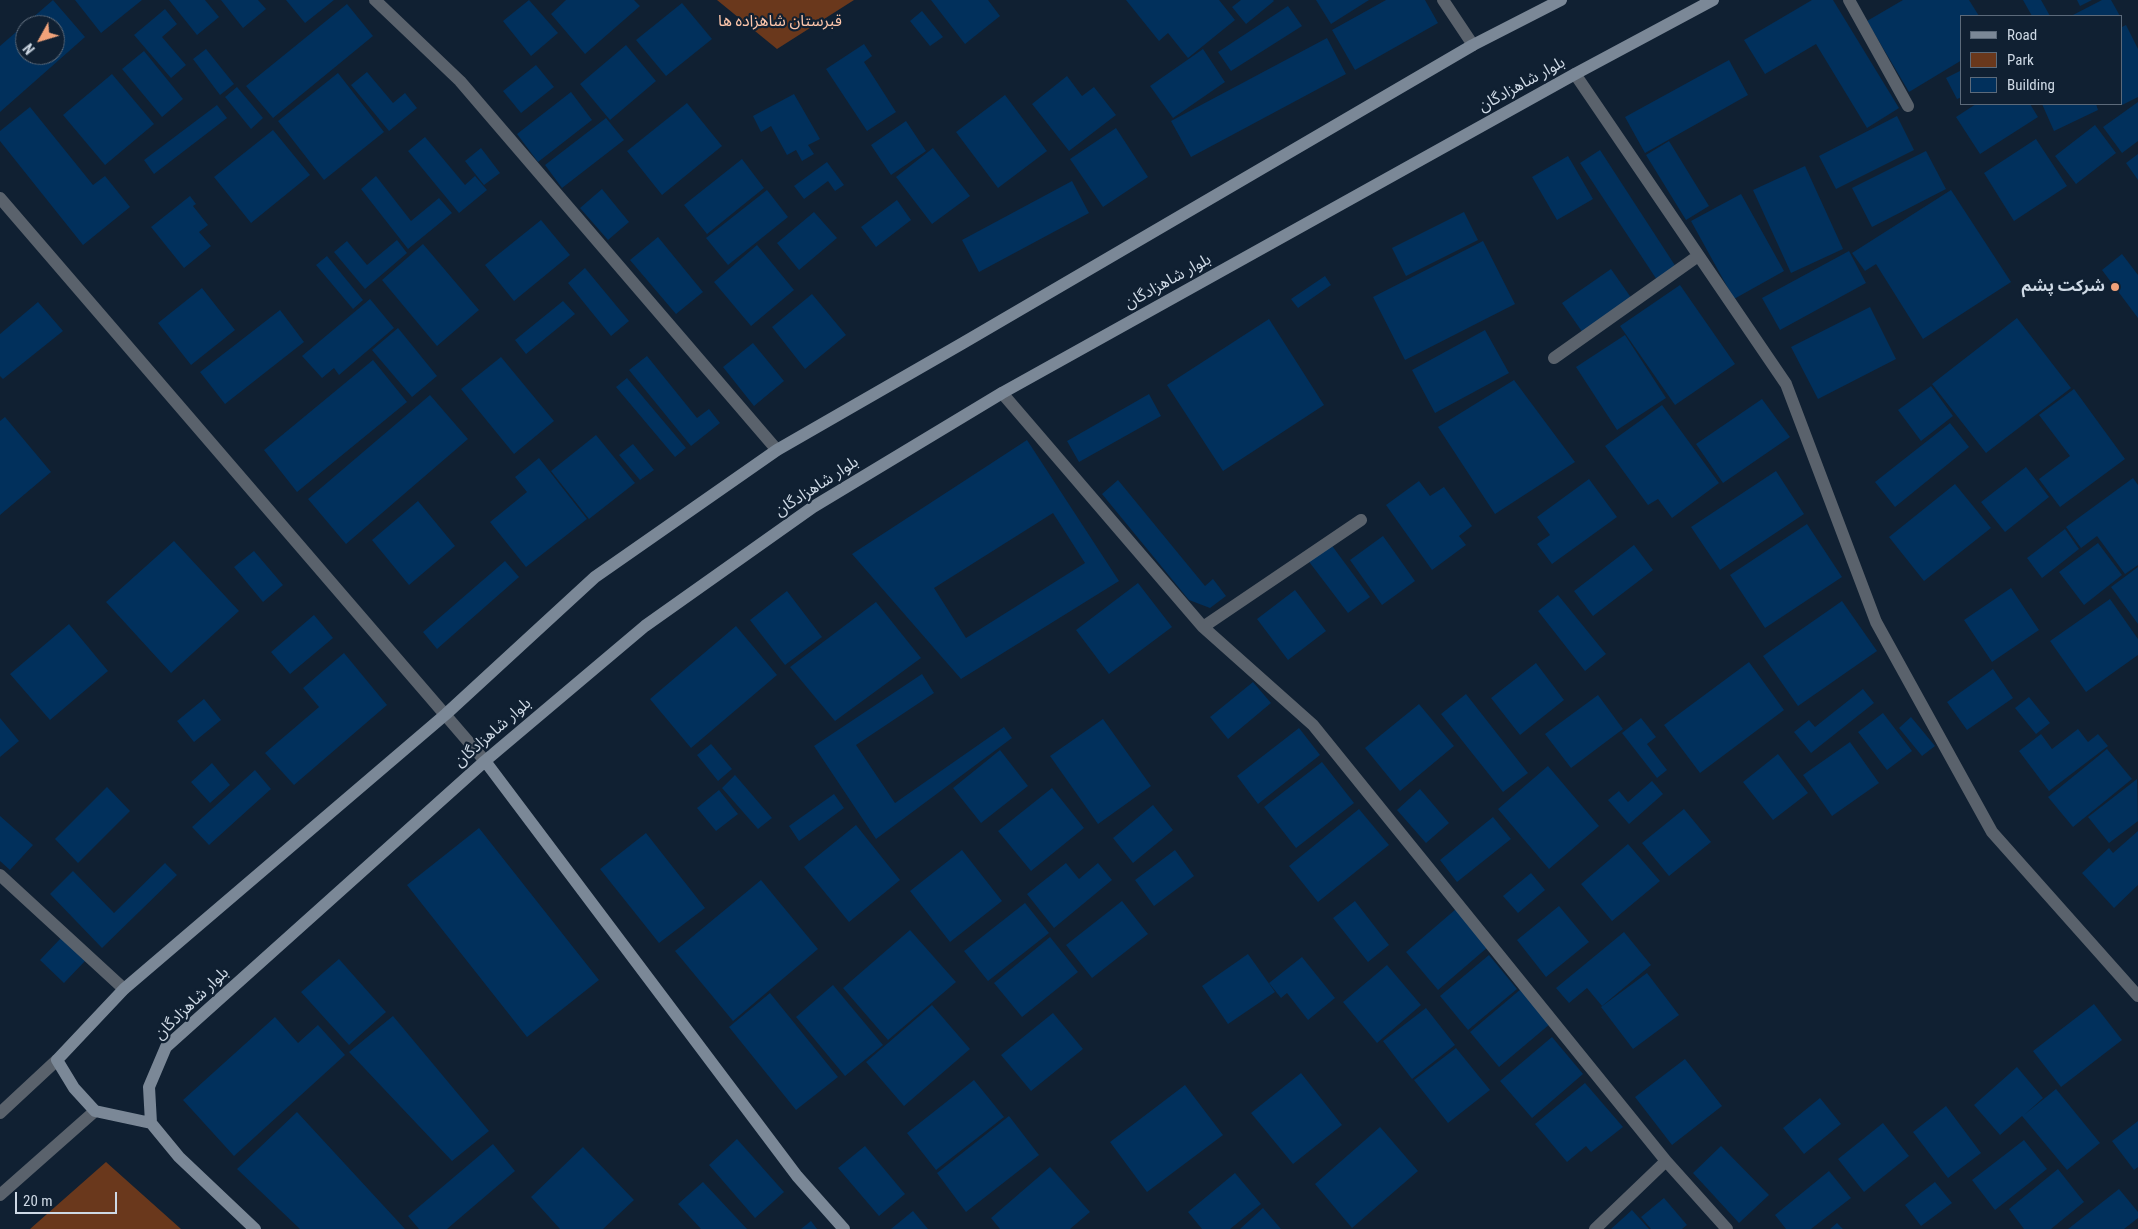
<!DOCTYPE html>
<meta charset="utf-8">
<style>
body{margin:0}
#map{position:relative;width:2138px;height:1229px;overflow:hidden;background:#102032;font-family:"Roboto Condensed",sans-serif}
canvas{display:block}
.legend{position:absolute;left:1960px;top:15px;width:162px;height:90px;box-sizing:border-box;background:#102032;border:1px solid #5c6a7a;margin:0;padding:6px 9px;list-style:none;font-size:15px;color:#ced9e5}
.legend li{display:flex;align-items:center;gap:10px;height:25px}
.legend b{width:25px;border:1px solid #5c6a7a}
.north{position:absolute;left:15px;top:15px;width:50px;height:50px;box-sizing:border-box;background:#102032;border:1px solid #5c6a7a;border-radius:50%;rotate:231deg;font-size:14px;font-weight:700;line-height:20px;text-align:center;color:#ced9e5}
.north::after{content:'';display:block;margin:auto;width:18px;height:22px;background:#f0a27a;clip-path:polygon(50% 0,100% 100%,50% 72%,0 100%)}
.scale{position:absolute;left:15px;top:1192px;width:102px;height:22px;box-sizing:border-box;border:2px solid #ced9e5;border-top:0;padding-left:6px;font-size:15px;line-height:18px;white-space:nowrap;color:#ced9e5;-webkit-text-stroke:4px #102032;paint-order:stroke}
</style>
<div id="map">
<canvas width="2138" height="1229"></canvas>
<ul class="legend">
<li><b style="height:6px;background:#7b8897"></b>Road</li>
<li><b style="height:14px;background:#6a381c"></b>Park</li>
<li><b style="height:14px;background:#01305c"></b>Building</li>
</ul>
<div class="north">N</div>
<div class="scale">20 m</div>
</div>
<script>
const g = document.querySelector('canvas').getContext('2d');
g.lineJoin = 'round';
function fillPath(path, color) { g.fillStyle = color; g.fill(path, 'evenodd'); }
const poly = rows => new Path2D(rows.map(r => 'M' + r).join(''));
function trace(path, color, width, dash) { g.strokeStyle = color; g.lineWidth = width; g.lineCap = dash ? 'butt' : 'round'; g.setLineDash(dash || []); g.stroke(path); }
function label(font, color, halo, rows, align = 'center') {
  g.font = font + ' "Roboto Condensed","Noto Sans Arabic",sans-serif'; g.lineWidth = 4.5; g.setLineDash([]); g.textBaseline = 'middle'; g.strokeStyle = halo; g.fillStyle = color; for (const [text, x, y, turn = 0] of rows) {
    g.save(); g.translate(x, y); g.rotate((+turn || 0) * Math.PI / 180); g.textAlign = isNaN(turn) ? turn : align; if (halo) g.strokeText(text, 0, 0); g.fillText(text, 0, 0); g.restore();
  }
}
const green = poly([
 [717,0,854,0,777,49],
 [106,1162,181,1229,30,1229]
]);
const building = poly([
 [53,0,85,37,0,112,0,46],
 [25,25,55,25,55,55,25,55],
 [75,0,142,0,101,33],
 [169,0,205,0,219,17,197,35],
 [221,0,258,0,266,9,243,28],
 [286,0,334,0,305,23],
 [529,0,558,33,531,56,503,21],
 [566,0,634,0,640,6,585,54,551,14],
 [931,0,988,0,1000,16,965,44],
 [1126,0,1219,0,1235,20,1188,58,1168,33,1159,41],
 [1241,0,1273,0,1274,1,1246,24,1232,7],
 [1316,0,1369,0,1331,24],
 [1386,0,1425,0,1438,23,1355,70,1332,30],
 [1812,0,1833,0,1899,108,1867,128,1816,44,1765,74,1744,40],
 [1903,0,1969,0,1979,16,1962,16,1962,60,1909,92,1867,21],
 [2023,0,2041,0,2050,16,2032,16],
 [2077,0,2092,0,2080,6],
 [2102,0,2111,0,2120,16,2071,16],
 [682,3,712,39,666,76,636,40],
 [347,4,373,36,273,118,246,86],
 [1288,6,1302,26,1231,71,1218,52],
 [165,9,177,24,162,37,186,65,171,78,134,35],
 [922,11,943,37,930,46,910,21],
 [2126,25,2138,49,2138,97,2122,105,2122,27],
 [1327,38,1346,74,1191,157,1171,121],
 [864,44,872,56,864,62,896,112,867,131,826,69],
 [626,45,656,81,610,120,580,84],
 [206,49,234,84,220,95,193,59],
 [1203,49,1225,82,1173,118,1150,86],
 [144,51,183,99,162,117,122,69],
 [1729,60,1748,95,1645,153,1625,117],
 [536,65,554,87,521,113,503,91],
 [1962,70,1962,97,1957,99,1946,78],
 [367,72,393,103,405,93,417,108,389,131,351,85],
 [338,73,384,132,324,180,278,121],
 [112,74,154,124,105,165,63,115],
 [1067,76,1082,96,1094,87,1116,115,1069,151,1032,104],
 [237,87,263,118,251,129,225,97],
 [571,92,592,120,538,162,517,134],
 [794,94,820,139,808,145,814,154,802,161,796,150,787,155,771,126,761,132,753,116],
 [1005,95,1047,151,998,188,956,132],
 [2138,102,2138,141,2122,153,2103,127],
 [687,103,722,146,662,195,627,151],
 [1976,104,2030,104,2038,117,1980,154,1956,117],
 [2042,104,2096,104,2098,110,2054,131],
 [217,105,227,118,154,174,144,160],
 [30,107,93,185,105,176,130,207,83,245,0,141,0,131],
 [1897,116,1914,150,1836,189,1819,156],
 [606,118,624,140,562,188,545,165],
 [906,121,926,151,891,175,871,145],
 [2095,125,2116,153,2076,184,2055,156],
 [1116,128,1148,177,1103,207,1070,159],
 [273,130,310,175,251,223,214,177],
 [425,137,465,185,475,176,487,190,459,213,408,151],
 [2036,139,2067,186,2014,221,1984,173],
 [1669,141,1709,206,1686,220,1646,155],
 [481,148,500,173,484,185,465,161],
 [933,148,970,196,932,224,896,177],
 [1600,150,1676,267,1657,280,1580,163],
 [1926,151,1946,189,1872,227,1852,188],
 [2138,154,2138,180,2126,163],
 [1568,156,1593,199,1557,220,1532,177],
 [742,159,764,188,707,234,684,205],
 [827,162,844,185,835,191,828,181,804,199,794,186],
 [1805,166,1843,249,1791,273,1753,190],
 [376,176,411,221,439,198,452,213,408,249,361,189],
 [1072,181,1089,213,979,272,962,240],
 [602,189,629,222,608,240,580,208],
 [767,190,788,217,728,265,706,238],
 [1951,190,2011,282,1923,339,1876,264,1865,271,1852,253],
 [1741,194,1784,271,1734,299,1691,221],
 [190,196,196,204,193,206,208,225,199,232,211,246,184,268,151,227],
 [897,200,911,220,876,247,861,227],
 [814,212,837,238,799,270,777,243],
 [1464,212,1478,240,1406,276,1392,248],
 [541,220,570,255,514,301,485,265],
 [658,237,703,292,676,314,630,260],
 [397,240,407,253,365,289,334,252,347,241,367,265],
 [1483,241,1515,304,1405,360,1373,297],
 [423,244,479,310,437,346,382,280],
 [757,245,794,290,751,326,714,282],
 [1849,251,1866,283,1780,330,1762,298],
 [2122,254,2138,275,2138,318,2102,270],
 [327,256,363,300,353,309,316,265],
 [585,268,629,321,611,336,568,283],
 [1611,269,1632,299,1583,333,1562,303],
 [1325,276,1331,285,1298,308,1291,299],
 [1680,285,1735,364,1675,405,1620,326],
 [202,288,235,330,191,365,158,323],
 [812,294,846,335,805,369,772,327],
 [370,299,394,328,339,375,334,368,322,378,302,356],
 [563,301,575,314,526,354,515,340],
 [38,302,63,331,3,379,0,376,0,334],
 [1870,307,1896,359,1818,399,1791,347],
 [280,310,304,342,225,404,200,372],
 [2017,318,2071,388,1986,453,1932,384],
 [1269,319,1324,405,1223,471,1167,385],
 [398,328,437,376,412,397,372,350],
 [1485,330,1509,373,1435,413,1412,370],
 [1625,335,1666,398,1617,430,1576,367],
 [753,343,784,381,754,406,723,367],
 [647,356,697,418,709,409,720,423,691,446,629,370],
 [501,357,554,421,514,454,461,389],
 [373,360,407,402,297,492,264,450],
 [627,378,686,448,675,457,616,387],
 [1514,380,1575,462,1495,514,1438,427],
 [1931,386,1953,416,1921,441,1898,410],
 [2074,389,2125,459,2060,507,2039,479,2070,456,2039,415],
 [1149,394,1161,416,1079,462,1067,441],
 [430,395,468,439,346,544,308,499],
 [1762,399,1790,437,1723,483,1696,444],
 [1662,405,1719,483,1672,518,1658,499,1648,505,1605,446],
 [5,417,51,472,0,515,0,421],
 [1950,423,1969,447,1895,507,1875,482],
 [596,435,635,483,589,519,551,471],
 [1027,440,1119,581,961,679,852,554],
 [1053,513,1085,563,966,638,934,588],
 [633,444,654,470,640,480,619,455],
 [539,458,587,519,526,567,490,522,527,492,515,477],
 [2026,467,2049,497,2005,532,1981,502],
 [1776,471,1804,514,1720,570,1691,527],
 [2133,478,2138,485,2138,565,2125,574,2097,536,2081,548,2066,527],
 [1589,479,1617,517,1552,564,1537,544,1550,535,1537,517],
 [1118,480,1205,586,1213,579,1226,596,1210,608,1189,600,1102,494],
 [1419,481,1430,496,1444,487,1472,526,1459,536,1466,545,1432,570,1386,505],
 [1955,484,1991,528,1924,581,1889,537],
 [418,501,455,546,409,585,372,540],
 [1807,524,1842,577,1765,628,1730,575],
 [2065,529,2079,549,2042,578,2027,558],
 [1383,536,1415,581,1382,605,1350,560],
 [174,541,239,611,171,673,106,602],
 [1330,543,1370,597,1348,613,1307,559],
 [2098,543,2122,575,2084,605,2059,572],
 [1634,545,1653,570,1593,616,1574,591],
 [254,551,283,585,263,602,234,567],
 [505,561,519,577,437,649,423,632],
 [2138,567,2138,624,2111,587],
 [1138,583,1172,627,1109,674,1076,630],
 [2011,588,2039,630,1992,662,1964,620],
 [1295,590,1326,631,1288,660,1257,619],
 [787,591,822,637,785,665,750,620],
 [1558,595,1606,654,1585,671,1538,611],
 [2110,599,2138,639,2138,655,2086,692,2050,641],
 [1842,601,1877,651,1798,706,1763,656],
 [876,602,921,658,835,721,790,667],
 [314,615,333,638,290,674,271,652],
 [69,624,108,671,50,720,10,674],
 [736,626,777,675,691,748,650,699],
 [344,653,387,705,294,785,265,753,319,707,303,688],
 [1749,662,1784,710,1700,773,1664,725],
 [1536,663,1564,700,1520,735,1491,698],
 [1993,669,2013,698,1967,730,1947,702],
 [922,674,934,693,856,745,895,803,1004,727,1012,738,876,839,814,746],
 [1253,682,1271,703,1228,739,1210,717],
 [1863,689,1874,703,1811,753,1794,732,1809,720,1815,727],
 [1466,694,1528,773,1503,792,1441,714],
 [1598,695,1623,729,1571,768,1545,734],
 [2029,697,2050,723,2036,734,2015,708],
 [204,699,221,720,194,742,177,721],
 [1419,704,1454,746,1400,791,1365,748],
 [1883,713,1912,751,1887,770,1858,732],
 [1911,717,1935,746,1922,756,1899,728],
 [0,718,19,741,0,757],
 [1641,718,1656,737,1647,744,1667,770,1657,778,1622,733],
 [1103,719,1151,786,1098,824,1050,756],
 [1299,728,1320,755,1258,804,1237,776],
 [2078,729,2088,742,2098,734,2108,746,2049,791,2019,751,2041,734,2052,749],
 [1850,742,1879,783,1832,816,1803,775],
 [711,744,732,769,718,781,697,755],
 [2107,749,2132,779,2073,827,2048,797],
 [1000,750,1028,786,981,823,953,788],
 [1778,754,1808,793,1773,820,1743,782],
 [1322,762,1354,803,1296,848,1264,807],
 [212,763,230,785,210,803,191,782],
 [1548,766,1599,826,1549,869,1498,809],
 [255,770,271,789,209,845,192,827],
 [735,775,772,818,758,829,722,788],
 [2137,779,2138,821,2109,843,2088,817],
 [1652,781,1663,794,1629,824,1608,800,1619,791,1628,802],
 [107,787,130,811,78,863,55,839],
 [1052,788,1084,828,1031,871,998,831],
 [1420,789,1449,823,1426,843,1397,810],
 [719,790,738,814,716,831,697,808],
 [834,794,844,808,799,841,789,826],
 [1153,805,1173,830,1133,863,1113,838],
 [1359,809,1389,845,1318,902,1289,866],
 [1684,809,1711,842,1669,876,1642,843],
 [0,816,33,845,10,870,0,861],
 [1493,817,1511,839,1457,882,1440,860],
 [856,825,900,880,849,922,804,867],
 [479,828,599,980,527,1037,407,885],
 [2138,831,2138,885,2114,908,2082,873,2109,848,2113,853],
 [646,833,705,908,659,943,600,869],
 [1628,844,1660,881,1612,921,1581,884],
 [962,850,1002,901,950,942,910,891],
 [1175,850,1194,876,1154,906,1135,880],
 [165,863,177,875,102,948,50,894,73,871,114,913],
 [1066,863,1079,879,1098,863,1112,880,1054,928,1027,894],
 [1531,873,1545,890,1518,913,1503,896],
 [761,880,818,949,733,1021,675,951],
 [1122,901,1148,934,1092,978,1066,945],
 [1355,901,1389,945,1368,962,1333,918],
 [1025,903,1049,933,988,981,964,951],
 [1559,906,1589,942,1546,977,1517,940],
 [1456,909,1488,947,1438,990,1406,952],
 [910,930,956,982,888,1040,843,988],
 [1624,932,1651,965,1602,1006,1587,988,1569,1003,1556,988],
 [1050,937,1078,972,1022,1017,994,983],
 [61,938,85,961,64,983,40,960],
 [1248,954,1275,992,1228,1024,1202,986],
 [1489,955,1517,989,1468,1030,1440,996],
 [1302,957,1335,998,1308,1020,1287,993,1281,998,1269,983],
 [339,959,386,1012,349,1045,301,992],
 [1387,965,1421,1005,1377,1043,1343,1002],
 [1647,973,1679,1015,1633,1049,1601,1007],
 [833,985,883,1045,845,1076,796,1017],
 [1521,989,1550,1024,1499,1067,1470,1032],
 [770,993,838,1077,796,1110,729,1027],
 [2094,1004,2122,1040,2061,1087,2033,1051],
 [932,1005,970,1049,904,1106,866,1062],
 [1426,1008,1455,1045,1412,1079,1383,1041],
 [1053,1013,1083,1049,1031,1091,1001,1055],
 [393,1016,489,1131,452,1161,349,1052],
 [275,1017,298,1043,318,1025,345,1055,234,1156,183,1100],
 [1552,1037,1583,1074,1532,1118,1500,1081],
 [1456,1048,1490,1090,1448,1123,1414,1080],
 [1685,1059,1722,1106,1672,1145,1635,1097],
 [2017,1067,2043,1098,2024,1115,2056,1089,2100,1143,2067,1170,2022,1116,2000,1135,1974,1105],
 [1301,1073,1342,1125,1293,1164,1251,1113],
 [974,1080,1004,1117,936,1170,907,1133],
 [1585,1083,1623,1127,1591,1152,1586,1146,1567,1162,1535,1124],
 [1185,1085,1223,1135,1147,1192,1110,1142],
 [1820,1098,1841,1124,1804,1154,1783,1128],
 [1946,1106,1981,1153,1948,1178,1913,1132],
 [297,1112,405,1229,300,1229,237,1169],
 [1009,1116,1039,1155,966,1212,937,1173],
 [2138,1121,2138,1167,2134,1170,2112,1141],
 [1883,1123,1909,1156,1864,1192,1838,1159],
 [1380,1127,1418,1171,1352,1228,1315,1184],
 [737,1139,784,1192,755,1218,709,1165],
 [2024,1140,2047,1169,1995,1210,1972,1180],
 [493,1144,515,1171,447,1229,419,1229,408,1216],
 [865,1146,905,1194,879,1216,838,1168],
 [1721,1146,1769,1195,1739,1223,1693,1173],
 [583,1147,634,1200,603,1229,560,1229,531,1197],
 [1050,1167,1090,1212,1070,1229,1000,1229,991,1218],
 [2058,1169,2084,1202,2051,1229,2024,1229,2009,1209],
 [1829,1171,1851,1198,1811,1229,1786,1229,1775,1215],
 [1235,1173,1261,1204,1230,1229,1202,1229,1188,1212],
 [703,1182,747,1229,701,1229,678,1204],
 [1935,1182,1952,1203,1921,1226,1905,1205],
 [2119,1189,2138,1212,2138,1218,2124,1229,2068,1229],
 [1664,1198,1687,1225,1682,1229,1651,1229,1641,1217],
 [1263,1208,1281,1229,1240,1229],
 [1632,1210,1649,1229,1611,1229],
 [913,1211,928,1229,891,1229],
 [811,1221,817,1229,801,1229],
 [1837,1223,1843,1229,1830,1229]
]);
const street = poly([
 [375,0,460,81,777,450],
 [1443,0,1473,45],
 [1849,0,1908,106],
 [1575,74,1786,384,1876,622,1992,832,2138,996],
 [0,198,485,761],
 [1554,358,1698,256],
 [1002,393,1203,627,1313,725,1666,1161,1727,1229],
 [1203,627,1361,520],
 [0,875,124,989],
 [0,1113,57,1060],
 [0,1195,95,1111],
 [1595,1229,1666,1161]
]);
const secondary = poly([
 [485,761,797,1176,844,1229],
 [151,1123,95,1111,74,1088,57,1060,124,989,446,714,595,577,777,450,963,343,1473,45,1561,0],
 [151,1123,149,1087,166,1047,485,761,645,626,813,507,1002,393,1575,74,1713,0],
 [151,1123,179,1157,255,1229]
]);
const markers = [
 [2115,287,5,"#f0a27a"]
];
const parkNames = [
 ["قبرستان شاهزاده ها",780,22]
];
const streetNames = [
 ["بلوار شاهزادگان",1522,85,-29],
 ["بلوار شاهزادگان",1168,282,-29],
 ["بلوار شاهزادگان",817,487,-33],
 ["بلوار شاهزادگان",493,733,-41],
 ["بلوار شاهزادگان",192,1004,-44]
];
const poiNames = [
 ["شرکت پشم",2105,287]
];
fillPath(green, '#6a381c');
fillPath(building, '#01305c');
trace(street, '#5a626c', 12);
trace(secondary, '#7b8897', 12);
for (const [x, y, r, color] of markers) { const dot = new Path2D(); dot.arc(x, y, r, 0, 2 * Math.PI); g.fillStyle = color; g.fill(dot); trace(dot, '#102032', 2); }
label('16px', '#fdc6ab', '#102032', parkNames);
label('16px', '#ced9e5', '#102032', streetNames);
label('bold 16px', '#ced9e5', '#102032', poiNames, 'right');
</script>
